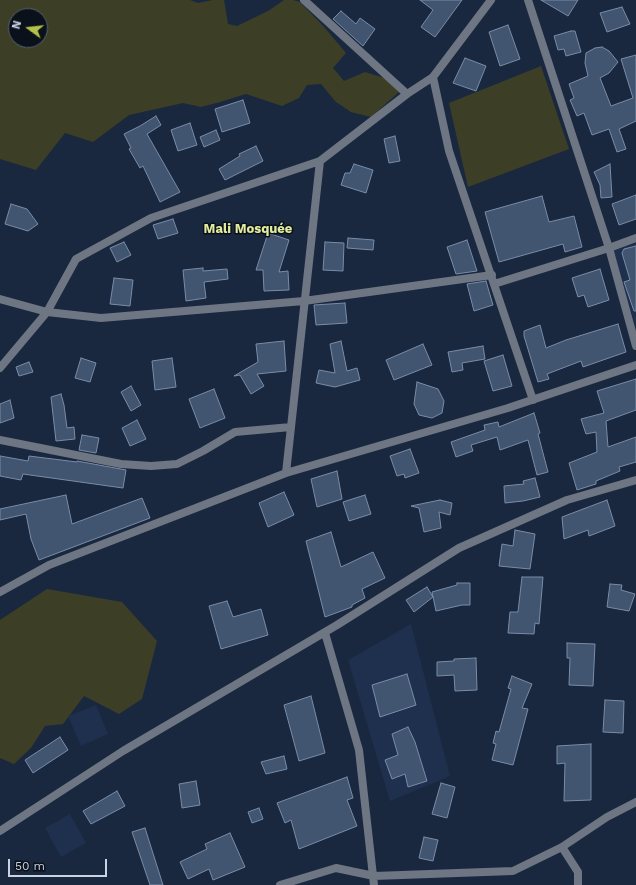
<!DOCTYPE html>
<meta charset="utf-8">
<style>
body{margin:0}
#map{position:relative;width:636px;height:885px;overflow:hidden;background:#19283f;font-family:"Work Sans",sans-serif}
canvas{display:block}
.north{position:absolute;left:8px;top:8px;width:40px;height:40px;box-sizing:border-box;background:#0a111b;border:1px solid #565f6b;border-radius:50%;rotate:285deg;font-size:11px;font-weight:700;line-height:16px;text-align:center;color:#c9d3e2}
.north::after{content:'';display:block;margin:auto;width:14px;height:18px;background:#b5c249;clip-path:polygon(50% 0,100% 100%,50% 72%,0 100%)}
.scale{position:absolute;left:8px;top:859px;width:99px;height:18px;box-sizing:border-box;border:2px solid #c9d3e2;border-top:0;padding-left:5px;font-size:12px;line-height:14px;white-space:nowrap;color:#c9d3e2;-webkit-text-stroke:3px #0a111b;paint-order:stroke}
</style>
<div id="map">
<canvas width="636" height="885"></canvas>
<div class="north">N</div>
<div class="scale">50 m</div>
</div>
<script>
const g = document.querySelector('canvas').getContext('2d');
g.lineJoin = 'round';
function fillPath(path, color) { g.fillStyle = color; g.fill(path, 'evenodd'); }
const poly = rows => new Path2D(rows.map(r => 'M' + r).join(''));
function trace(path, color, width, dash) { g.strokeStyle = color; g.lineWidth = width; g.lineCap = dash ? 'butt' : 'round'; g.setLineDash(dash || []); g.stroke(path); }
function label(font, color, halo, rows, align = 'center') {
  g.font = font + ' "Work Sans",sans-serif'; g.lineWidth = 3; g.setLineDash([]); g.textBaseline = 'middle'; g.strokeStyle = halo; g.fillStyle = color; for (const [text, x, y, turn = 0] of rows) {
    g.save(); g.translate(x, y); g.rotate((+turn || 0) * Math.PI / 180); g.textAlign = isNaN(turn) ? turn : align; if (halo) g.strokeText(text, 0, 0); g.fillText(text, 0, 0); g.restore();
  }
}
const built = poly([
 [636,243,636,327,613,251],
 [411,624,450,776,390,801,348,660],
 [96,705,108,734,81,746,68,716],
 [70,814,86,843,61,857,45,828]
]);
const green = poly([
 [0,0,190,0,198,3,213,0,224,0,228,24,237,26,268,11,284,0,293,0,300,2,325,28,346,53,333,68,344,81,365,72,391,80,399,92,371,117,351,112,336,102,321,84,307,85,299,98,282,106,246,94,220,102,201,107,183,103,129,115,93,142,65,133,36,170,0,159],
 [16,16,40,16,40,40,16,40],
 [541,66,569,149,468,187,449,103],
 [47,589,122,602,157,641,142,699,119,714,84,696,63,724,45,726,31,748,14,764,0,758,0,620]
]);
const building = poly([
 [420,0,462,0,435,37,421,27,433,10,420,0],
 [541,0,578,0,568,16,541,0],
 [622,7,630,24,607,32,600,13,622,7],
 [341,11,356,24,360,18,375,29,363,46,333,19,341,11],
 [508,25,520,59,500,66,489,32,508,25],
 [571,31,575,31,581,52,566,56,564,49,558,50,554,36,571,31],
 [602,47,609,51,618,62,609,73,600,78,611,106,633,98,621,59,636,55,636,121,619,129,626,149,617,152,609,129,592,135,584,113,577,116,570,100,574,98,569,84,588,76,585,63,586,53,595,48,602,47],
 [465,58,486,66,476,91,453,83,465,58],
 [243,100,250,123,222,132,215,109,243,100],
 [156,116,161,125,147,134,180,192,160,202,143,166,140,168,129,149,131,148,124,134,140,126,156,116],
 [190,123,197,145,178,151,171,130,190,123],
 [216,130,220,140,204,147,200,137,216,130],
 [395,136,400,161,389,163,384,139,395,136],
 [256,146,263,161,225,180,219,169,240,156,239,154,256,146],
 [354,164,373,170,366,193,341,185,345,173,350,173,354,164],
 [610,164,612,197,601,198,600,185,594,172,610,164],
 [636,195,636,219,619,225,612,204,636,195],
 [542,196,549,222,574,216,582,247,565,252,563,244,499,262,485,212,542,196],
 [11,204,27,209,38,224,28,231,5,224,11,204],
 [173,219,178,233,158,239,153,225,173,219],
 [268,233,289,240,279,272,288,271,289,290,264,291,263,270,256,270,268,233],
 [348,238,374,240,373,250,347,248,348,238],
 [467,240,477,271,456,274,447,247,467,240],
 [124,242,131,255,117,262,110,248,124,242],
 [325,242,344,243,343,271,323,270,325,242],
 [636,246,636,311,634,311,624,282,630,280,622,253,624,249,636,246],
 [203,268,203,271,227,269,228,279,204,282,206,298,186,301,183,270,203,268],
 [600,269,609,300,588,307,584,295,578,297,572,278,600,269],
 [114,278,133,280,130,306,110,304,114,278],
 [486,281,493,305,474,311,467,284,486,281],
 [345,303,347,323,316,325,314,305,345,303],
 [618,324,626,352,583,367,581,361,547,374,549,379,538,382,524,336,524,331,540,325,546,348,566,340,618,324],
 [284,341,286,371,257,374,264,386,251,394,240,375,234,376,258,362,256,344,284,341],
 [341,341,347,371,357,368,360,380,335,387,316,383,319,370,335,373,330,344,341,341],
 [423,344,432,365,394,380,386,360,423,344],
 [483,346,485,359,462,363,463,370,452,372,448,352,483,346],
 [503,355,512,386,493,391,484,361,503,355],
 [81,358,96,363,90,382,75,378,81,358],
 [172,358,176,387,155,390,152,361,172,358],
 [29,362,33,372,19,376,16,367,29,362],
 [636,379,636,410,606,421,608,447,636,437,636,462,619,467,620,471,596,481,596,484,577,490,569,463,597,452,596,432,586,434,581,419,604,413,597,391,636,379],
 [417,382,438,389,444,401,442,413,432,418,419,415,414,404,417,382],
 [131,386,141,405,131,411,121,392,131,386],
 [214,389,225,418,200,428,189,399,214,389],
 [61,394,64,405,67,428,74,427,75,439,56,441,51,397,61,394],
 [10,400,14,418,0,423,0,404,10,400],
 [534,413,540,433,538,434,548,472,537,475,528,440,500,450,497,437,471,445,473,451,456,457,451,442,485,430,484,425,498,422,499,427,534,413],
 [137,420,146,439,130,446,122,428,137,420],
 [82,435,99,438,96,453,79,450,82,435],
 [410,449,419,473,405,478,404,474,397,476,390,456,410,449],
 [0,456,28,461,29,456,77,462,77,461,126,470,123,488,23,474,21,480,0,476,0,456],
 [337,471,342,499,317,507,311,479,337,471],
 [535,478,540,497,523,501,505,503,504,486,524,484,523,481,535,478],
 [284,492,294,515,268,527,259,503,284,492],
 [66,495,72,524,142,498,150,518,39,560,31,539,26,514,0,520,0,509,66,495],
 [365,495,371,514,349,521,343,502,365,495],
 [440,500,452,503,450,515,439,512,441,528,424,532,419,508,411,506,440,500],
 [607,500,615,526,589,536,588,530,564,539,562,517,607,500],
 [515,530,535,534,530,569,499,566,502,544,513,546,515,530],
 [331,532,341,567,373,552,385,578,362,589,365,598,352,605,352,607,325,617,306,541,331,532],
 [522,577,543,577,539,624,535,623,534,634,508,633,510,612,518,612,522,577],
 [457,583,470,583,470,605,462,605,436,611,432,592,457,585,457,583],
 [610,584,622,585,621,590,635,594,629,611,607,607,610,584],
 [427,587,433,597,414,612,406,600,427,587],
 [227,601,233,617,261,609,268,635,221,649,209,606,227,601],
 [567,643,595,644,593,686,569,685,570,658,567,658,567,643],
 [476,658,477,690,455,691,454,675,437,676,437,662,454,661,454,659,476,658],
 [407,674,416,705,380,717,372,685,407,674],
 [512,676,532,684,522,708,528,709,513,765,492,760,496,744,493,743,496,731,499,732,511,689,508,688,512,676],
 [311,696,325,753,299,761,284,705,311,696],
 [605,700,624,701,623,733,603,732,605,700],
 [408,727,415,742,427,781,408,787,405,774,392,779,385,760,398,755,392,734,408,727],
 [60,737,68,750,33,773,25,760,60,737],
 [591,744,591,800,564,801,565,763,557,764,557,746,591,744],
 [284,756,287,769,266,774,261,762,284,756],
 [347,777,353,798,347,800,357,826,299,849,291,820,285,823,277,803,347,777],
 [196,781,200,805,182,808,179,784,196,781],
 [441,783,455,787,447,818,432,814,441,783],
 [117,791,125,806,91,824,83,811,117,791],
 [259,808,263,819,252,823,248,812,259,808],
 [145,828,163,885,150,885,132,832,145,828],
 [230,833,245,867,213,880,209,869,188,879,180,862,207,849,205,844,230,833],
 [424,837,438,840,433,861,419,858,424,837]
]);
const street = poly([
 [304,0,407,94],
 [528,0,609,248,636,346],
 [433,77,449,151,533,400],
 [494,284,609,248,636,238],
 [0,299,47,312,101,318,304,301,492,275],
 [0,368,47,312,76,259,151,218,320,161,407,94,433,77,491,0],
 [0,440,121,464,151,466,177,464,203,451,235,432,291,427],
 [286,473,320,161],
 [0,592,49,565,286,473,508,408,636,365],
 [325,633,359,750,374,885],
 [0,831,123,751,337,625,459,548,567,500,636,480],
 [562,847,578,872,578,885],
 [280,885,336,868,374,876,513,871,562,847,607,817,636,802]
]);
const neighbourhoodNames = [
 ["Mali Mosquée",248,229]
];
fillPath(built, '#1e304d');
fillPath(green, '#3c3f25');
fillPath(building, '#415470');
trace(building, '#798ca8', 1);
trace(street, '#6e7683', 8);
label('bold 13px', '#e1ec9e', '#0a111b', neighbourhoodNames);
</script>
